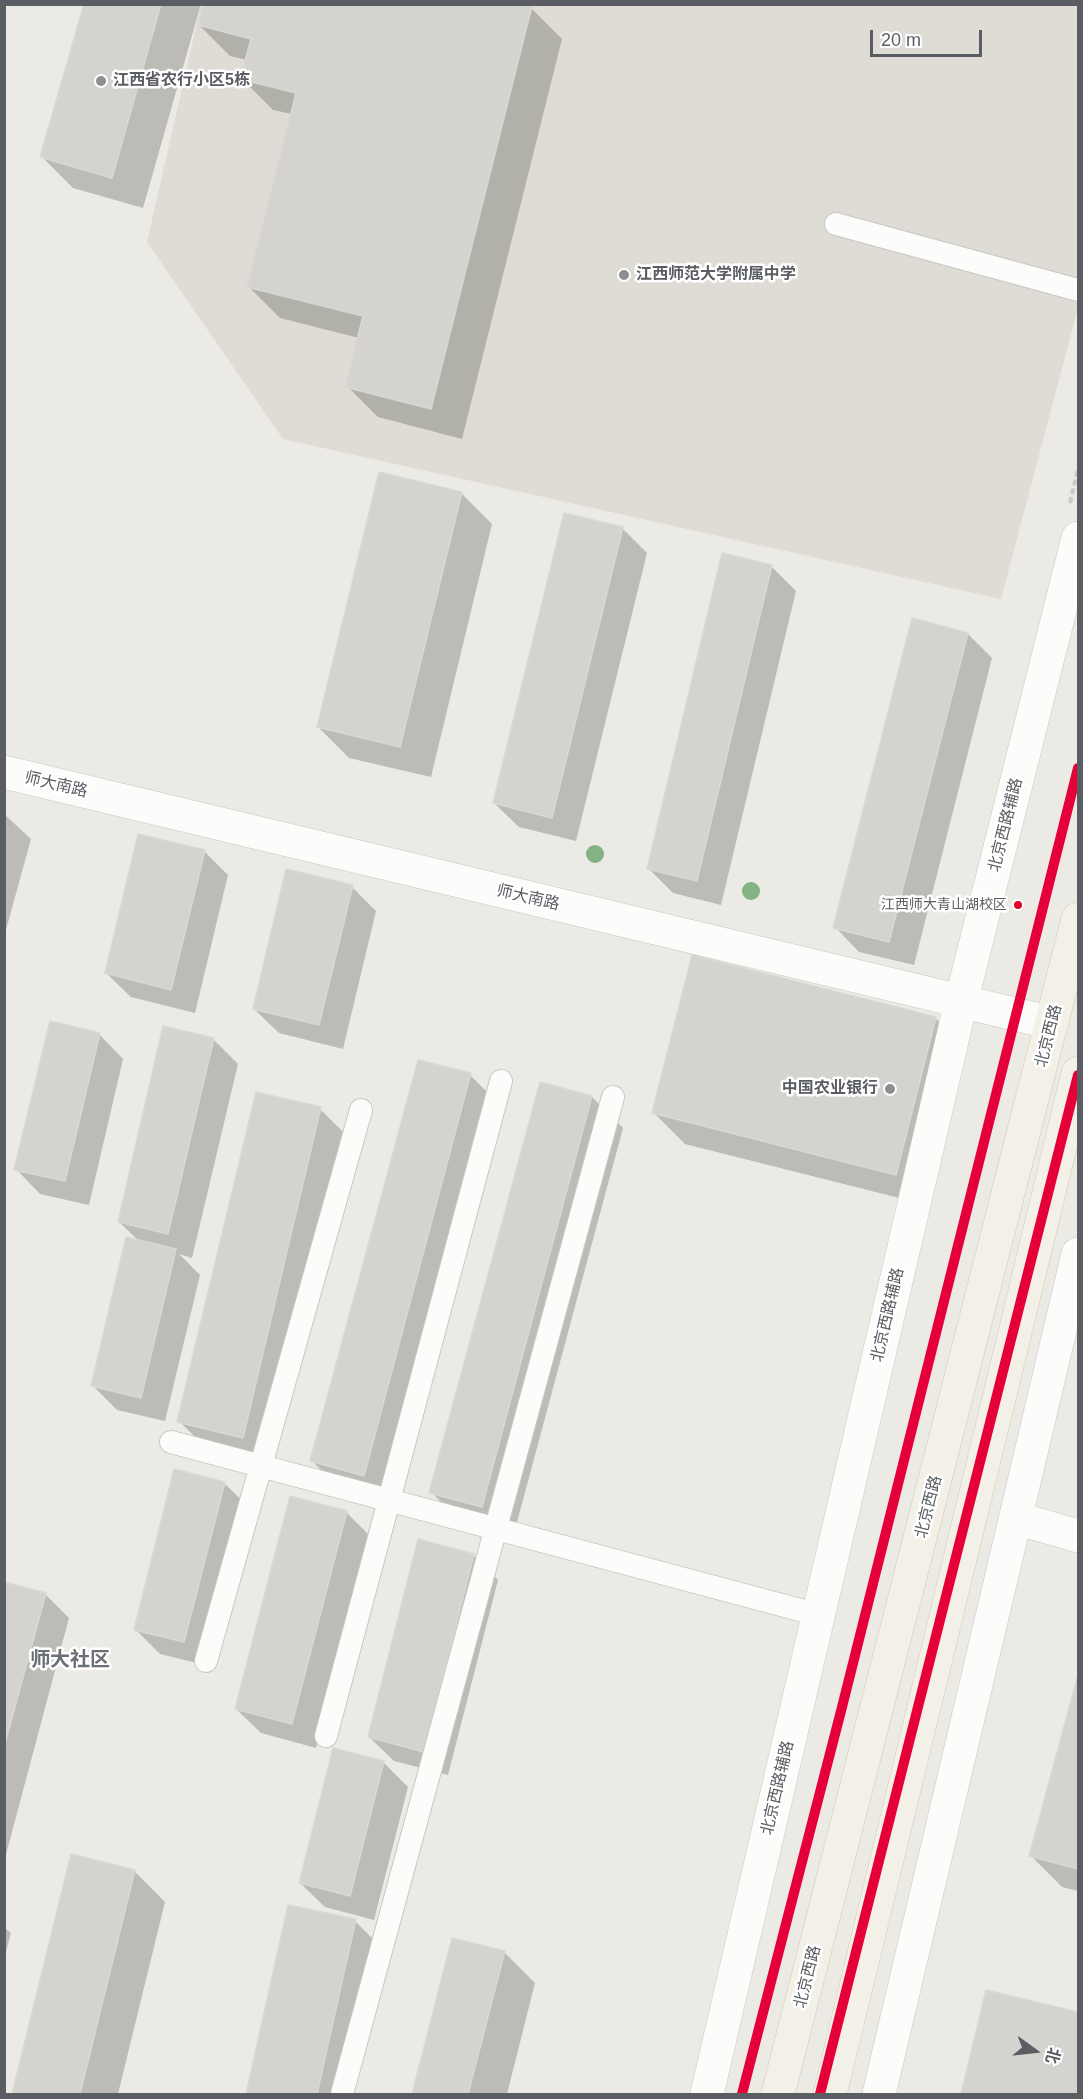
<!DOCTYPE html>
<meta charset="utf-8">
<style>
body{margin:0}
#map{position:relative;width:1083px;height:2099px;overflow:hidden;background:#ebeae4;font-family:Arial,"Noto Sans SC",sans-serif}
canvas{display:block}
.frame{position:absolute;inset:0;border:6px solid #5a5e63;pointer-events:none}
.north{position:absolute;left:1005px;top:2021px;width:60px;height:60px;-webkit-text-stroke:4px #fff;paint-order:stroke;rotate:105deg;font-size:16px;font-weight:700;line-height:24px;text-align:center;color:#5a5e63}
.north::after{content:'';display:block;margin:auto;width:21px;height:27px;background:#5a5e63;clip-path:polygon(50% 0,100% 100%,50% 72%,0 100%)}
.scale{position:absolute;left:870px;top:30px;width:112px;height:27px;box-sizing:border-box;border:3px solid #5a5e63;border-top:0;padding-left:8px;font-size:18px;line-height:21px;white-space:nowrap;color:#5a5e63;-webkit-text-stroke:4px #fff;paint-order:stroke}
</style>
<div id="map">
<canvas width="1083" height="2099"></canvas>
<div class="frame"></div>
<div class="north">北</div>
<div class="scale">20 m</div>
</div>
<script>
const g = document.querySelector('canvas').getContext('2d');
g.lineJoin = 'round';
function fillPath(path, color) { g.fillStyle = color; g.fill(path, 'evenodd'); }
const poly = rows => new Path2D(rows.map(r => 'M' + r).join(''));
function trace(path, color, width, dash) { g.strokeStyle = color; g.lineWidth = width; g.lineCap = dash ? 'butt' : 'round'; g.setLineDash(dash || []); g.stroke(path); }
function label(font, color, halo, rows, align = 'center') {
  g.font = font + ' Arial,"Noto Sans SC",sans-serif'; g.lineWidth = 5; g.setLineDash([]); g.textBaseline = 'middle'; g.strokeStyle = halo; g.fillStyle = color; for (const [text, x, y, turn = 0] of rows) {
    g.save(); g.translate(x, y); g.rotate((+turn || 0) * Math.PI / 180); g.textAlign = isNaN(turn) ? turn : align; if (halo) g.strokeText(text, 0, 0); g.fillText(text, 0, 0); g.restore();
  }
}
const education = poly([
 [201,5,1078,5,1078,308,1001,599,283,439,147,242]
]);
const shadow = poly([
 [85,4,201,4,143,208,73,188,42,157],
 [531,8,562,39,462,439,378,417,347,386,359,338,280,318,249,287,292,114,273,110,242,79,247,60,230,56,199,25],
 [461,493,492,524,431,777,349,758,318,727],
 [623,529,647,553,576,841,519,827,494,803],
 [723,555,772,567,796,591,721,905,673,893,648,868],
 [968,634,992,658,914,965,859,952,835,927],
 [4,814,31,839,4,937],
 [204,851,228,875,195,1013,131,997,106,973],
 [352,887,376,911,343,1049,279,1033,254,1009],
 [935,1018,966,1049,927,1205,685,1144,654,1113],
 [99,1034,123,1059,89,1205,40,1194,16,1169],
 [213,1039,238,1064,192,1258,179,1254,200,1275,165,1421,117,1410,93,1386,140,1242,119,1222],
 [470,1075,501,1106,395,1506,343,1492,312,1461],
 [592,1097,623,1128,513,1537,462,1523,431,1492],
 [320,1109,351,1140,273,1468,210,1452,179,1421],
 [224,1483,249,1507,209,1666,160,1654,135,1629],
 [346,1512,371,1537,316,1748,261,1733,236,1709],
 [473,1555,498,1580,448,1775,394,1761,369,1737],
 [4,1583,45,1594,69,1618,4,1862],
 [1078,1681,1078,1891,1062,1887,1031,1856],
 [383,1762,408,1787,374,1920,325,1907,300,1883],
 [72,1856,134,1871,165,1902,118,2094,14,2094],
 [289,1907,355,1921,386,1952,354,2094,247,2094],
 [4,1927,11,1933,4,1959],
 [453,1940,504,1952,535,1983,507,2094,414,2094],
 [987,1992,1078,2013,1078,2094,963,2094]
]);
const building = poly([
 [84,4,161,4,112,178,40,157,84,4],
 [203,4,524,4,532,6,431,409,345,387,363,316,247,287,296,93,240,79,251,39,198,25,203,4],
 [379,472,462,492,400,747,317,727,379,472],
 [564,513,623,527,552,818,493,803,564,513],
 [722,553,772,565,697,881,647,869,722,553],
 [912,618,968,633,889,942,833,928,912,618],
 [138,834,205,850,171,990,105,973,138,834],
 [286,869,353,885,319,1025,253,1009,286,869],
 [692,955,936,1017,896,1175,652,1113,692,955],
 [50,1021,100,1033,65,1181,14,1170,50,1021],
 [163,1026,214,1038,168,1234,118,1222,163,1026],
 [418,1060,471,1073,364,1476,310,1461,418,1060],
 [540,1082,592,1096,482,1507,429,1493,540,1082],
 [256,1092,321,1107,243,1438,177,1422,256,1092],
 [126,1237,176,1249,141,1398,91,1386,126,1237],
 [174,1469,225,1482,184,1642,134,1630,174,1469],
 [290,1496,347,1511,292,1724,235,1709,290,1496],
 [418,1539,474,1554,424,1752,368,1737,418,1539],
 [4,1582,46,1593,4,1747,4,1582],
 [1078,1675,1078,1869,1029,1856,1078,1675],
 [333,1748,384,1761,350,1896,299,1883,333,1748],
 [71,1854,135,1870,80,2094,12,2094,71,1854],
 [288,1905,356,1919,317,2094,246,2094,288,1905],
 [452,1938,505,1951,468,2094,412,2094,452,1938],
 [986,1990,1078,2012,1078,2094,961,2094,986,1990]
]);
const path = poly([
 [1070,503,1078,469]
]);
const lane = poly([
 [836,224,1078,290],
 [171,1442,819,1615],
 [206,1661,361,1110],
 [326,1736,501,1081],
 [342,2094,613,1097]
]);
const secondary = poly([
 [4,772,1052,1023],
 [1016,1518,1078,1536],
 [707,2094,961,1002,1078,538],
 [879,2094,1078,1254]
]);
const primary = poly([
 [778,2094,1078,919],
 [830,2094,1078,1073]
]);
const metro1 = poly([
 [742,2094,841,1711,1078,768],
 [820,2094,1078,1075]
]);
const trees = [
 [595,854],
 [751,891]
];
const markers = [
 [101,81,6,"#8d8f90"],
 [624,275,6,"#8d8f90"],
 [1018,905,5,"#e4002b"],
 [890,1089,6,"#8d8f90"]
];
const busNames = [
 ["江西师大青山湖校区",1007,905]
];
const poiNames = [
 ["江西省农行小区5栋",113,81],
 ["江西师范大学附属中学",636,275],
 ["中国农业银行",878,1089,"right"]
];
const streetNames = [
 ["师大南路",56,785,13],
 ["北京西路辅路",1006,825,-76],
 ["师大南路",528,898,13],
 ["北京西路",1049,1036,-76],
 ["北京西路辅路",888,1315,-77],
 ["北京西路",929,1507,-76],
 ["北京西路辅路",778,1788,-77],
 ["北京西路",808,1977,-76]
];
const quarterNames = [
 ["师大社区",70,1660]
];
fillPath(education, '#dedcd4');
fillPath(shadow, '#0003');
fillPath(building, '#d4d3cf');
trace(building, '#dad8d4', 1.5);
trace(lane, '#c7c7c5', 24);
trace(secondary, '#c7c8c6', 34);
trace(primary, '#d5cab0', 34);
trace(path, '#c7ccc9', 4, [6, 3]);
trace(lane, '#fcfcfb', 22);
trace(secondary, '#fcfcfb', 33);
trace(primary, '#f2f0e7', 33);
trace(metro1, '#e60039', 10);
g.fillStyle = '#83b382';
for (const [x, y] of trees) { g.beginPath(); g.arc(x, y, 9, 0, 2 * Math.PI); g.fill(); }
for (const [x, y, r, color] of markers) { const dot = new Path2D(); dot.arc(x, y, r, 0, 2 * Math.PI); g.fillStyle = color; g.fill(dot); trace(dot, '#fff', 2); }
label('14px', '#5a5e63', '#fff', busNames, 'right');
label('bold 16px', '#5a5e63', '#fff', poiNames, 'left');
label('16px', '#5a5e63', '#fff', streetNames);
label('bold 20px', '#6b7076', '#fff', quarterNames);
</script>
